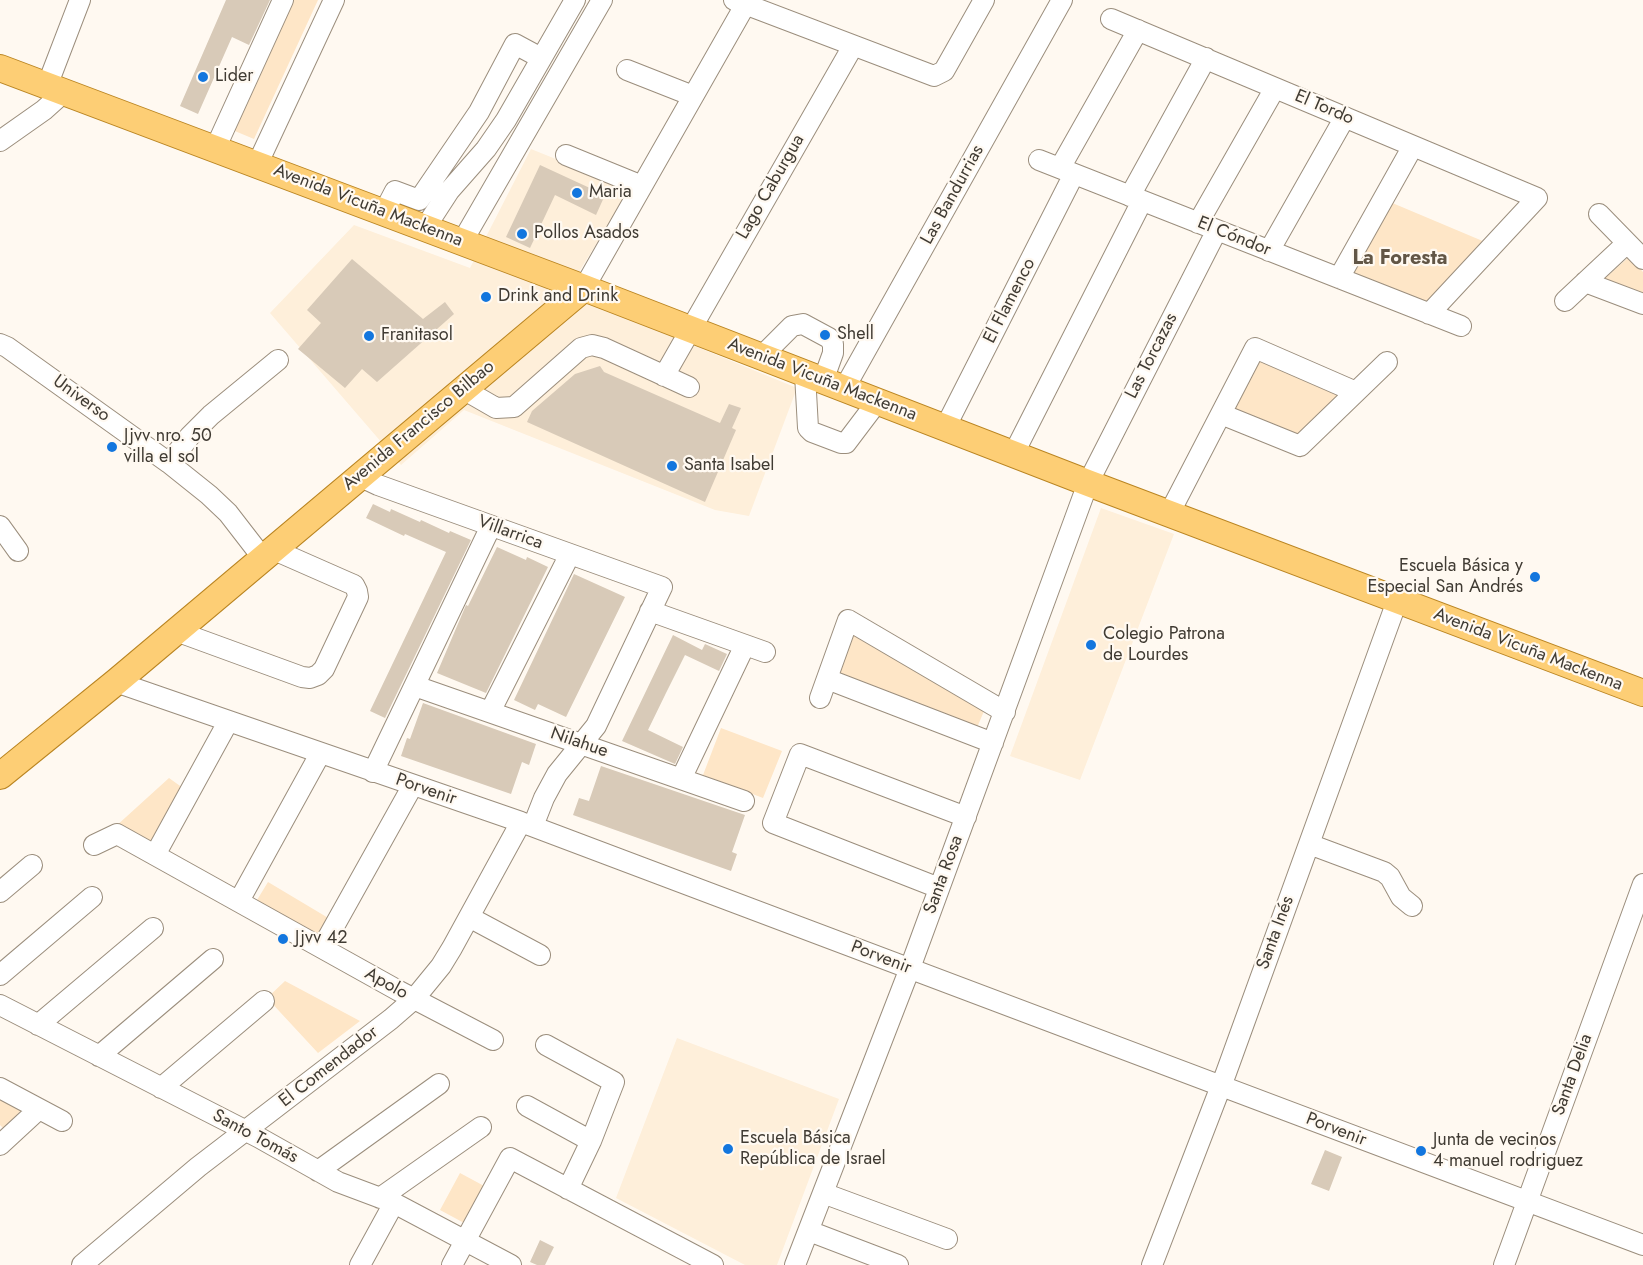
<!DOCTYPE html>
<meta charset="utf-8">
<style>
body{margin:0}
canvas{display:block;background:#fff9f1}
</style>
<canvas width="1643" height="1265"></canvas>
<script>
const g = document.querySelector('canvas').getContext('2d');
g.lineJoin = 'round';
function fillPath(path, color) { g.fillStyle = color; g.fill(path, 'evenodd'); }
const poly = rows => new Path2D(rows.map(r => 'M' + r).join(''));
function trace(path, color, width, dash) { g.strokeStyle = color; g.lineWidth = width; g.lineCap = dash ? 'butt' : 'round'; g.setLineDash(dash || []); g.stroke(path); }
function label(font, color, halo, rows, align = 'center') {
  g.font = font + ' Jost,sans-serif'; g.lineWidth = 4.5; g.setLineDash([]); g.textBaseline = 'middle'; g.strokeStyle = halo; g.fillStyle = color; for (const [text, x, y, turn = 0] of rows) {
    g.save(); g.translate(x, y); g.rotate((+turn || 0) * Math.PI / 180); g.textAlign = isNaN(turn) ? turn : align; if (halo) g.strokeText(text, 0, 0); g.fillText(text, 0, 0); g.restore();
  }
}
const built = poly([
 [531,149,630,189,566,293,797,388,749,516,715,510,464,410,401,465,270,313,354,225,470,268],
 [1101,508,1174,534,1080,780,1010,756],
 [677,1038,839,1099,777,1265,745,1265,616,1198]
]);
const green = poly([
 [288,0,318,0,254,139,230,129],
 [1390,202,1485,242,1427,304,1351,273],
 [1629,257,1643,272,1643,295,1603,280],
 [1259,357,1342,391,1298,436,1233,409],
 [851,634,987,704,976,730,837,673],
 [721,728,782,751,763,798,703,775],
 [169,778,183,788,150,852,115,827],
 [268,882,330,919,319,937,257,900],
 [285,981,360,1021,318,1053,267,998],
 [0,1096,23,1108,4,1129,0,1125],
 [460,1173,486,1187,466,1224,440,1210]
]);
const building = poly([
 [226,0,270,0,249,45,232,37,198,114,180,106],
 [540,165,605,195,596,215,555,195,530,248,506,237],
 [352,259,423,319,445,302,454,314,377,382,362,369,345,388,298,349,321,323,307,310],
 [600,366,604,372,720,423,729,404,741,408,732,428,736,430,705,502,527,422,532,411,575,374],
 [373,504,390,512,391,509,420,522,421,520,449,533,450,531,471,540,385,718,370,711,446,552,405,534,404,536,366,518],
 [497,547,526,560,527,557,548,567,486,693,437,673,466,605,468,606],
 [574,574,625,597,566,717,538,704,535,710,514,700],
 [673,635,702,650,705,644,727,654,719,671,685,655,666,693,648,730,683,747,675,764,622,741],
 [423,703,536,744,529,765,522,762,511,794,401,756,407,738,410,739],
 [601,766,745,815,732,852,737,854,731,871,573,815,579,798,589,801],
 [1325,1150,1342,1157,1329,1191,1311,1184],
 [540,1240,554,1247,545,1265,537,1265,530,1262]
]);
const minor = poly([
 [734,0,934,76,944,71,984,0],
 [1111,19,1537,198,1429,314],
 [627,70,693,96],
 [47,86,80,0],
 [0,141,44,110,64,92],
 [215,149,283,0],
 [566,155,642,186],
 [1039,160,1461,326],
 [257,165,334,0],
 [1060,168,1138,30],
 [1130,196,1206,58],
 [384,212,395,191,419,200,479,112,515,44,541,58],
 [1599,214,1643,259],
 [1198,223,1275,88],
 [425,228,449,191,486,149,506,120,575,0],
 [462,242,602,0],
 [1269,251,1345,117],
 [1339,278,1413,146],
 [1585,282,1643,304],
 [584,288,748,0],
 [1565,301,1627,243],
 [0,344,7,347,169,463,209,495,228,513,262,557],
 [761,357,792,326,803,324,829,338,833,344,833,353,823,381],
 [805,374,808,428,812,432,841,443,846,443,877,402],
 [664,376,853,46],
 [463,389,496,408,514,407,581,348,592,345,604,348,689,387],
 [844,389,1062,0],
 [1221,414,1300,446,1387,362],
 [945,428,1074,174],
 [1014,453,1142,201],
 [169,463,190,436,211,415,278,360],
 [359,476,378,485,662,587,596,726,557,774,544,798,533,826],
 [1169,514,1255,348,1356,392],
 [0,526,18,551],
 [650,611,765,652],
 [176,631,302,677,310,678,318,675,324,669,358,597,357,591,354,585,347,582,272,549],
 [827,679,993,743],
 [116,682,521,822,1643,1245],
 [415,686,744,801],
 [820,698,848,620,1005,712],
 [490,712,570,554],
 [373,772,491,526],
 [681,779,745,645],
 [1309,844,1384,872,1390,877,1401,897,1412,906],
 [94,845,117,834,399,991,493,1040],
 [155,855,228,722],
 [939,888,773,823,800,754,966,817],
 [0,892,32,865],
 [239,901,320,754],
 [469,917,540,955],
 [322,948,413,785],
 [0,975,92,897],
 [0,1005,258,1137,338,1182,394,1203,511,1265],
 [38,1025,153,928],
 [546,1045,614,1082,591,1141,568,1189],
 [99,1056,213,959],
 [0,1088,62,1121],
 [161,1088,264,1001],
 [527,1106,591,1141],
 [0,1145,39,1109],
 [318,1171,439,1084],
 [823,1193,947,1239],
 [380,1198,481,1127],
 [809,1231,898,1265],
 [82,1265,198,1167,391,1019,414,999,441,966,452,948,521,822],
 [360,1265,394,1203],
 [452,1265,510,1158,713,1265],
 [795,1265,910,968,1088,483,1217,230],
 [1152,1265,1226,1073,1397,601],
 [1504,1265,1643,884]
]);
const major = poly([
 [0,68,584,288,1088,483,1643,693],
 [0,776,116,682,584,288]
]);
const markers = [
 [203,77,6,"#1376de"],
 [577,193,6,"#1376de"],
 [522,234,6,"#1376de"],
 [486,297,6,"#1376de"],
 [825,335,6,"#1376de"],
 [369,336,6,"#1376de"],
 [112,447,6,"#1376de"],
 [672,466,6,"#1376de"],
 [1535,577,6,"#1376de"],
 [1091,645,6,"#1376de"],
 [283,939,6,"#1376de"],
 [728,1149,6,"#1376de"],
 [1421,1151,6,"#1376de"]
];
const poiNames = [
 ["Lider",215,77],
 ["Maria",589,193],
 ["Pollos Asados",534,234],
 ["Drink and Drink",498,297],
 ["Shell",837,335],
 ["Franitasol",381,336],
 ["Jjvv nro. 50",124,437],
 ["villa el sol",124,458],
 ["Santa Isabel",684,466],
 ["Escuela Básica y",1523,567,"right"],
 ["Especial San Andrés",1523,588,"right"],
 ["Colegio Patrona",1103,635],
 ["de Lourdes",1103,656],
 ["Jjvv 42",295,939],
 ["Escuela Básica",740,1139],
 ["República de Israel",740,1160],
 ["Junta de vecinos",1433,1141],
 ["4 manuel rodriguez",1433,1162]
];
const streetNames = [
 ["El Tordo",1324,108,23],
 ["Lago Caburgua",771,187,-60],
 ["Las Bandurrias",953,195,-61],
 ["Avenida Vicuña Mackenna",368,206,21],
 ["El Cóndor",1234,237,22],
 ["El Flamenco",1010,301,-63],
 ["Las Torcazas",1152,356,-63],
 ["Avenida Vicuña Mackenna",822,380,21],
 ["Universo",81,399,36],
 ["Avenida Francisco Bilbao",419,426,-40],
 ["Villarrica",510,533,20],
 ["Avenida Vicuña Mackenna",1528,650,21],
 ["Nilahue",579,743,19],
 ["Porvenir",426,790,19],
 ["Santa Rosa",944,875,-70],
 ["Santa Inés",1276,933,-70],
 ["Porvenir",881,958,21],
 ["Apolo",386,984,29],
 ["El Comendador",329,1067,-38],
 ["Santa Delia",1573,1075,-70],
 ["Porvenir",1336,1130,21],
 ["Santo Tomás",255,1137,28]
];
const neighbourhoodNames = [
 ["La Foresta",1400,259]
];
fillPath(built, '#feefda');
fillPath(green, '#fee6c7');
fillPath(building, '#d8cab8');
trace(minor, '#9b8e7d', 22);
trace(major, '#ba8522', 28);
trace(minor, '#fff', 20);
trace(major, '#fdce75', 26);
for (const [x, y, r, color] of markers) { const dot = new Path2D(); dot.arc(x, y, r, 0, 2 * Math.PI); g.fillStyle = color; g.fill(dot); trace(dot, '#fff9f1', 2); }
label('18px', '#403b33', '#fff9f1', poiNames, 'left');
label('18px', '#403b33', '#fff9f1', streetNames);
label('bold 20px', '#625646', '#fff9f1', neighbourhoodNames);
</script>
